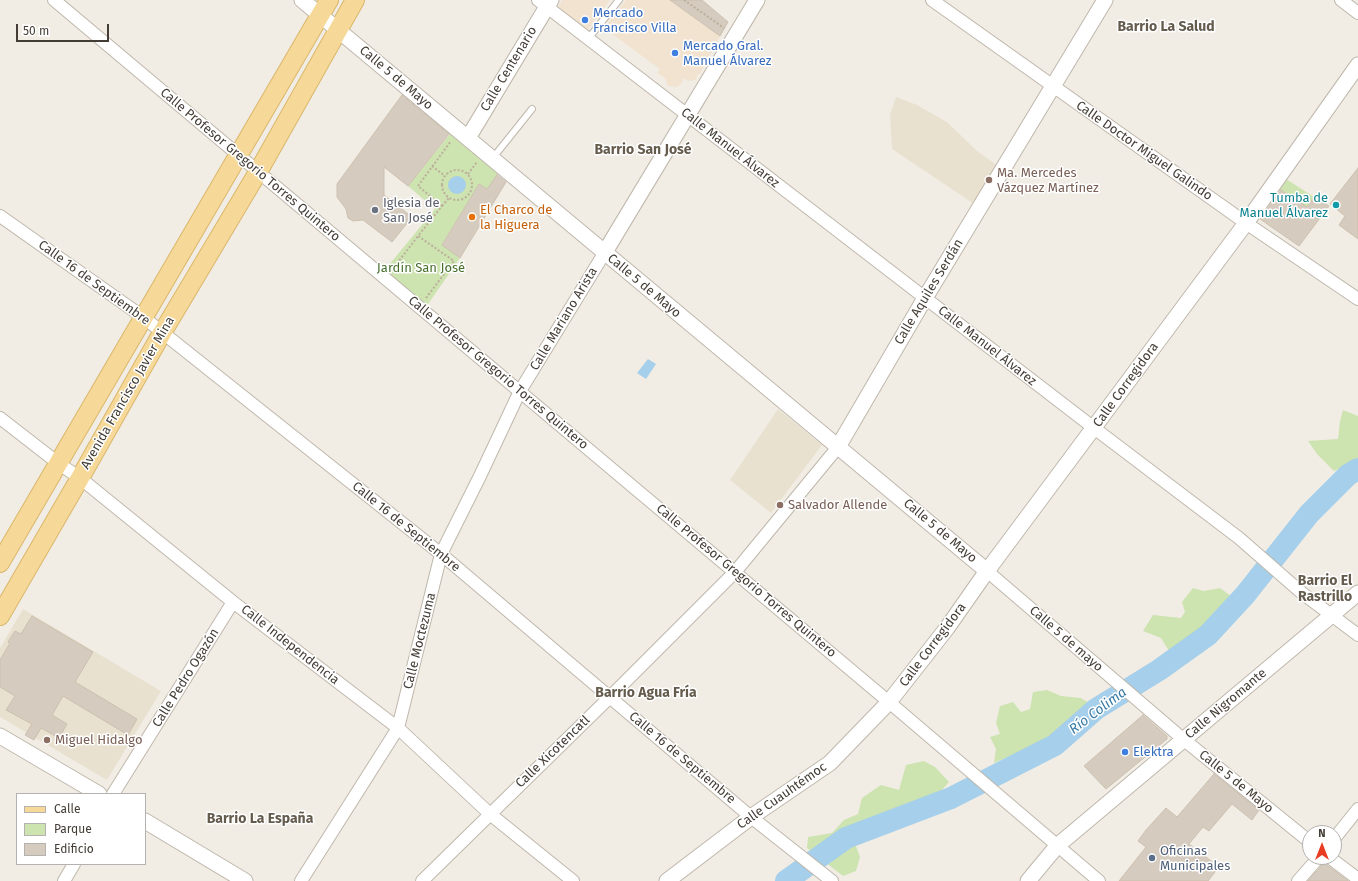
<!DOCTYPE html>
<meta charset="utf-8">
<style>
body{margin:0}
#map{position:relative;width:1358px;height:881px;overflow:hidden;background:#f1ede5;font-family:"Fira Sans",sans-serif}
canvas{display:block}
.legend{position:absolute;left:16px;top:793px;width:130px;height:72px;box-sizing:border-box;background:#fff;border:1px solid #b4b1ae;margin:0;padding:5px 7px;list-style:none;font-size:12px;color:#433d35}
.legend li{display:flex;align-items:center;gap:8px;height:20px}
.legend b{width:20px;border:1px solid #b4b1ae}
.north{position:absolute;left:1302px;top:825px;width:40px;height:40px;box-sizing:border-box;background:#fff;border:1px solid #b4b1ae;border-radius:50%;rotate:0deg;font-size:11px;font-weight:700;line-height:16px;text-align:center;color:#433d35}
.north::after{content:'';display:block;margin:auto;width:14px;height:18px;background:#ea3c23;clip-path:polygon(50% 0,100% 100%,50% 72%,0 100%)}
.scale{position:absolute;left:16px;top:24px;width:93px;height:18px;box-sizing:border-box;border:2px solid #433d35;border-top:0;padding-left:5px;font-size:12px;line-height:14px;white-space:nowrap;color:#433d35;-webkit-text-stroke:3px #fff;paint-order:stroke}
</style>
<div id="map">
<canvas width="1358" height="881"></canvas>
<ul class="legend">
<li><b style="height:5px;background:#f6d998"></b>Calle</li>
<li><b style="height:11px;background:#cde3b0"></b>Parque</li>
<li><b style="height:11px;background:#d5cbbe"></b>Edificio</li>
</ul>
<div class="north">N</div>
<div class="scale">50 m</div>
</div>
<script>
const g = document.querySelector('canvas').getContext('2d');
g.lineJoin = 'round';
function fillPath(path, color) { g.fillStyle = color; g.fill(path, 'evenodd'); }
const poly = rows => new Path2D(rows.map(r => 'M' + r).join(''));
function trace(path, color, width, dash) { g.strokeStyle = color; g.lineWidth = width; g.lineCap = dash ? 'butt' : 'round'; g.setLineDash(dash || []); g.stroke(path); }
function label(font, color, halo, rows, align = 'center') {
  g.font = font + ' "Fira Sans",sans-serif'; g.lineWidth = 3; g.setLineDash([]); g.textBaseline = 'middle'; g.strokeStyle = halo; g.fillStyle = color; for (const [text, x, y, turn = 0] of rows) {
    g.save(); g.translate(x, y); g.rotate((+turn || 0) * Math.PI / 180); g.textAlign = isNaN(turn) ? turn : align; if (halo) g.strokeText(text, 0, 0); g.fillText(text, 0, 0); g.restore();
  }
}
const commercial = poly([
 [562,0,610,0,588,30,560,9,559,5],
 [626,0,670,0,720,36,700,74,698,74,695,80,688,81,684,78,682,83,677,87,668,86,665,78,657,73,660,69,604,28]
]);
const education = poly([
 [896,97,917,105,947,122,977,151,998,166,974,204,892,149,890,115],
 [778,409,822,445,771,513,730,480],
 [23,609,161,691,107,780,0,717,0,648]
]);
const green = poly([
 [450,134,498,174,487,189,479,184,442,244,460,258,426,307,384,271,435,209,408,186],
 [1286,179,1314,197,1299,219,1293,198,1279,189],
 [1343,410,1358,416,1358,460,1334,471,1317,454,1308,441,1338,439,1340,421],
 [1193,588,1204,591,1220,588,1231,596,1206,630,1169,651,1161,638,1143,631,1153,615,1181,618,1185,612,1182,602],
 [1047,690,1061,696,1081,698,1091,704,1046,740,994,763,996,749,990,737,1000,734,996,723,1000,706,1013,702,1021,712,1030,709,1033,692],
 [924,761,935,767,949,782,934,799,910,818,881,821,871,834,854,841,860,857,856,871,843,876,807,848,808,837,832,833,844,820,858,814,862,798,881,785,899,790,906,765]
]);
const water = poly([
 '448 185a9 9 0 1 1 18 0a9 9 0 1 1-18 0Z',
 [648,359,656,364,646,379,637,373]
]);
const river = poly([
 [786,881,846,838,951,798,1055,745,1096,709,1159,670,1208,635,1245,595,1309,514,1348,475,1358,469]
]);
const building = poly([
 [670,0,702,0,728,22,720,36,670,0],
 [402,95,449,134,408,186,384,167,384,195,412,217,392,242,363,220,353,221,348,218,346,209,337,197,337,184,402,95],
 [1358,168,1358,239,1339,225,1345,216,1330,204,1358,168],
 [497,175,506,182,460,258,442,245,479,184,487,189,497,175],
 [1281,190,1307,207,1314,197,1329,206,1299,246,1260,219,1281,190],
 [32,616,93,652,75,682,137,719,128,735,63,696,52,715,67,724,59,738,41,728,34,740,25,735,32,724,6,710,15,696,0,687,0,660,10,643,8,642,15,631,21,634,32,616],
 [1143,715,1167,736,1167,739,1106,789,1084,766,1143,715],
 [1214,774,1259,810,1252,820,1232,804,1209,831,1203,827,1189,844,1219,867,1208,881,1119,881,1146,847,1138,841,1146,830,1166,808,1177,817,1214,774],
 [1324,863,1348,881,1308,881,1324,863]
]);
const path = poly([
 [684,0,724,28],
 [432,166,445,176],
 '442 185a15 15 0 1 1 30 0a15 15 0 1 1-30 0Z',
 [468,174,477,162],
 [442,206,449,198],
 [392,270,418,236],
 [426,298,454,261,418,236,442,206,418,186,451,141]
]);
const service = poly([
 [588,39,619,0],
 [492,159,532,109]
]);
const minor = poly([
 [54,0,889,702,1099,881],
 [538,0,1094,428,1239,538,1302,593,1358,635],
 [932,0,1246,223,1358,299],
 [1341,0,1358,13],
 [0,216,143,317,441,554,751,817,832,881],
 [0,418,58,463,80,478,233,602,398,728,490,814,573,881],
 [987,571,1183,739,1310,842],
 [113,794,233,602],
 [1334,839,1358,809],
 [1329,857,1358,879],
 [64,881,74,864],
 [301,881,398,728,441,554,480,476,520,391,605,252],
 [422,881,610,697,735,572,838,447],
 [1298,881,1319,857]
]);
const tertiary = poly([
 [302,0,987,571],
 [468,138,551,0],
 [605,252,757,0],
 [838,447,925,298,1105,0],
 [0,736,99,794],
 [145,821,245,881],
 [667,881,751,817,830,763,889,702,947,628,987,571,1246,223,1358,65],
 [1028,881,1057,846,1358,593]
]);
const primary = poly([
 [0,563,329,0],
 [0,616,80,478,162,333,258,172,355,0]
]);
const markers = [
 [585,20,4,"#3f7fe0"],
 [675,53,4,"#3f7fe0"],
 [989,180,4,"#8d6e63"],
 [1336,205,4,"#0f9aa8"],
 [375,210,4,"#6b7280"],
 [472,217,4,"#e8710a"],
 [780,505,4,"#8d6e63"],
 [47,740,4,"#8d6e63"],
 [1125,752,4,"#3f7fe0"],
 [1152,858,4,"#5c6f8a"]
];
const shopNames = [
 ["Mercado",593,13],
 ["Francisco Villa",593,28],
 ["Mercado Gral.",683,46],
 ["Manuel Álvarez",683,61],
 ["Elektra",1133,752]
];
const streetNames = [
 ["Calle Centenario",509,69,-59],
 ["Calle 5 de Mayo",396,78,40],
 ["Calle Manuel Álvarez",730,148,38],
 ["Calle Doctor Miguel Galindo",1144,151,35],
 ["Calle Profesor Gregorio Torres Quintero",250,165,40],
 ["Calle 16 de Septiembre",94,283,36],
 ["Calle 5 de Mayo",644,286,40],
 ["Calle Aquiles Serdán",929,292,-59],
 ["Calle Mariano Arista",564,319,-59],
 ["Calle Manuel Álvarez",987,346,38],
 ["Calle Profesor Gregorio Torres Quintero",498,373,40],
 ["Calle Corregidora",1126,385,-54],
 ["Avenida Francisco Javier Mina",128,393,-60],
 ["Calle 16 de Septiembre",406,527,39],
 ["Calle 5 de Mayo",940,531,40],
 ["Calle Profesor Gregorio Torres Quintero",746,581,40],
 ["Calle 5 de mayo",1066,639,41],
 ["Calle Moctezuma",420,641,-76],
 ["Calle Independencia",290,645,38],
 ["Calle Corregidora",933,645,-53],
 ["Calle Pedro Ogazón",186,678,-58],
 ["Calle Nigromante",1226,704,-40],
 ["Calle Xicotencatl",553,752,-44],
 ["Calle 16 de Septiembre",682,758,40],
 ["Calle 5 de Mayo",1236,782,39],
 ["Calle Cuauhtémoc",782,796,-35]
];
const educationNames = [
 ["Ma. Mercedes",997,173],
 ["Vázquez Martínez",997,188],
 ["Salvador Allende",788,505],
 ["Miguel Hidalgo",55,740]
];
const cultureNames = [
 ["Tumba de",1328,198],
 ["Manuel Álvarez",1328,213]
];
const worshipNames = [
 ["Iglesia de",383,203],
 ["San José",383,218]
];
const foodNames = [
 ["El Charco de",480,210],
 ["la Higuera",480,225]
];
const parkNames = [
 ["Jardín San José",421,268]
];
const serviceNames = [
 ["Oficinas",1160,851],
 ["Municipales",1160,866]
];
const neighbourhoodNames = [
 ["Barrio La Salud",1166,27],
 ["Barrio San José",643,150],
 ["Barrio El",1325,581],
 ["Rastrillo",1325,597],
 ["Barrio Agua Fría",646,693],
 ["Barrio La España",260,819]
];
const waterNames = [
 ["Río Colima",1098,711,-37]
];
fillPath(commercial, '#f2e3d1');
fillPath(education, '#e9e1d0');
fillPath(green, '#cde3b0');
fillPath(water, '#a5cfea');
trace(river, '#a5cfea', 22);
fillPath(building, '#d5cbbe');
trace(building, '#ccc0af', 1);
trace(service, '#bfb7ab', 8);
trace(minor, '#bfb7ab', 14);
trace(tertiary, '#bfb7ab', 17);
trace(primary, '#dab66a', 20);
trace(path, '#bcb09b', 2, [2, 2]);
trace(service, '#fff', 6);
trace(minor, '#fff', 12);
trace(tertiary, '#fff', 15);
trace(primary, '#f6d998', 18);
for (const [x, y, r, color] of markers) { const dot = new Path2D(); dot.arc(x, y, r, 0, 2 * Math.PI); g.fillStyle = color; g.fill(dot); trace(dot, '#fff', 1.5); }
label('13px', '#366cbe', '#fff', shopNames, 'left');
label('13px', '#433d35', '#fff', streetNames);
label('13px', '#785e54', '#fff', educationNames, 'left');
label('13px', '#0d838f', '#fff', cultureNames, 'right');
label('13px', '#5b616d', '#fff', worshipNames, 'left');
label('13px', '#c56008', '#fff', foodNames, 'left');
label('13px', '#48702d', '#fff', parkNames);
label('13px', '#4e5e75', '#fff', serviceNames, 'left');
label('bold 14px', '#655b4d', '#fff', neighbourhoodNames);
label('italic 14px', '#377aa6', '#fff', waterNames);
</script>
